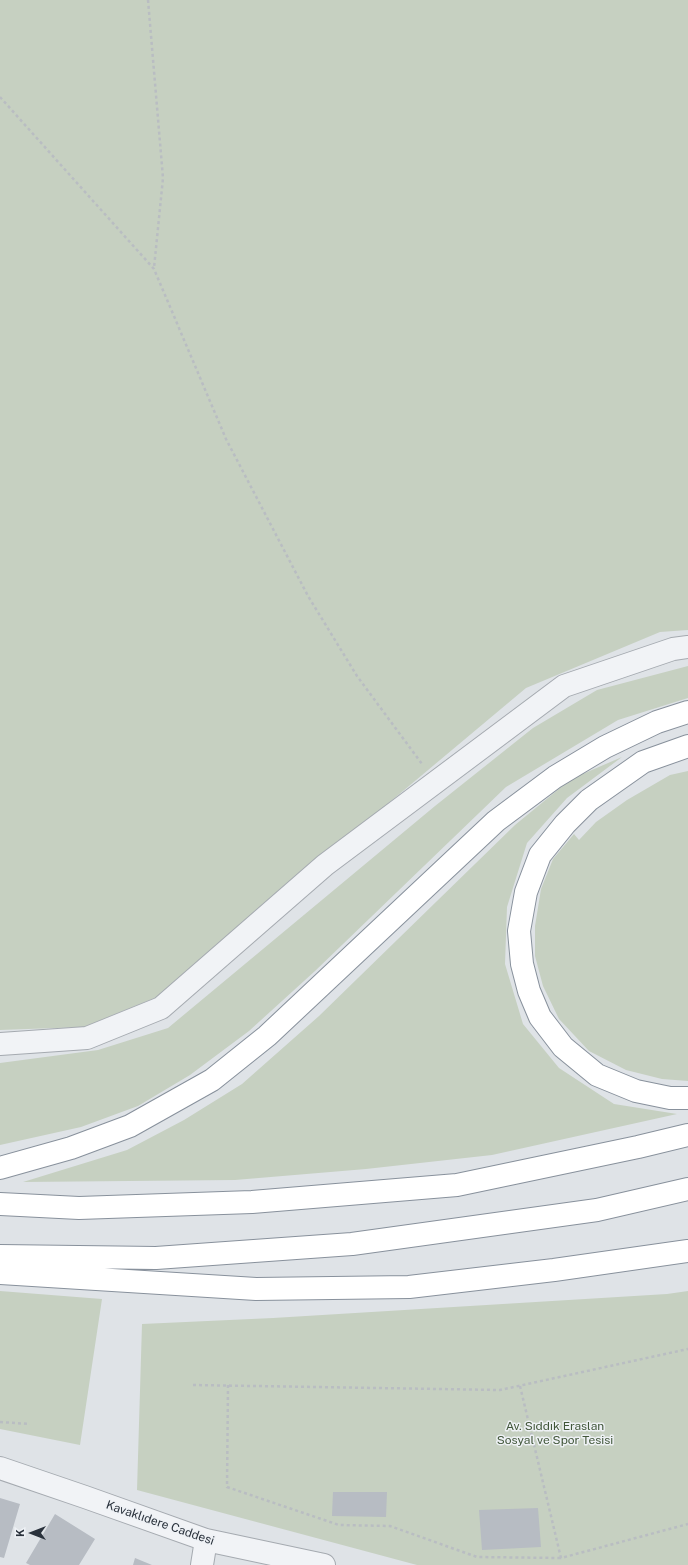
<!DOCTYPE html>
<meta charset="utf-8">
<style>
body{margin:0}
#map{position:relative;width:688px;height:1565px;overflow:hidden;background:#dfe3e7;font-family:"Public Sans",sans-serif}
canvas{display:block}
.north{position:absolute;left:12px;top:1513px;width:40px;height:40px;-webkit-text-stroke:3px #eef1f5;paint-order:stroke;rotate:270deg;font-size:11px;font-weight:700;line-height:16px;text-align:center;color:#2a323c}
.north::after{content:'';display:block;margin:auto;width:14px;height:18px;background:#2a323c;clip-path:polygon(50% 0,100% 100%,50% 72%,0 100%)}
</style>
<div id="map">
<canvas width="688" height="1565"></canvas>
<div class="north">K</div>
</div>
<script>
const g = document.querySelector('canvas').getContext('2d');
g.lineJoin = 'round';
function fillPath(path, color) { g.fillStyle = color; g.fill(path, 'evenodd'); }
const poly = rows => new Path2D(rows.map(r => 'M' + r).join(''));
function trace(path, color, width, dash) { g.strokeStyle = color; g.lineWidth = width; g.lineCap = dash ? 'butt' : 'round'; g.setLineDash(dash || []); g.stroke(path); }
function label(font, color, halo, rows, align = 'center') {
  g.font = font + ' "Public Sans",sans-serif'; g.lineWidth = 3; g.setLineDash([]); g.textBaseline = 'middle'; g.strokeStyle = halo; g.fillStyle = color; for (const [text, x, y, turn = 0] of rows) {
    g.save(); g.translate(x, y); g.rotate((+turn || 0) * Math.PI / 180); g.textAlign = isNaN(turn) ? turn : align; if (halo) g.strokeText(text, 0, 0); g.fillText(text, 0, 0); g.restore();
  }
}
const green = poly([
 [0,0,688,0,688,630,660,632,526,688,157,997,84,1027,0,1030],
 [688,666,688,698,618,720,506,787,315,971,249,1031,190,1075,138,1106,81,1127,0,1145,0,1063,98,1050,168,1028,435,806,533,728,597,690],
 [622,757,567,798,527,843,507,907,505,964,523,1024,559,1068,614,1104,677,1114,492,1155,366,1169,235,1180,23,1182,127,1150,184,1120,242,1084,319,1016,515,825,571,779],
 [688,771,688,1081,662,1079,626,1070,589,1051,559,1019,543,986,535,956,535,926,541,889,553,859,574,834,579,840,596,822,627,800,670,775],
 [0,1291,102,1299,80,1445,0,1429],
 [688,1291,688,1565,417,1565,137,1490,142,1324,273,1318,667,1294]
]);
const building = poly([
 [333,1492,387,1492,386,1517,332,1516],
 [0,1498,20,1504,4,1558,0,1557],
 [538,1508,541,1547,482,1550,479,1510],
 [55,1514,95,1539,79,1565,30,1565,26,1563],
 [135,1558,152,1565,133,1565]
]);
const path = poly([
 [148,0,163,178,154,268],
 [0,97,154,269,226,439,308,596,357,676,422,764],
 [193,1385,500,1390,688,1349],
 [228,1385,227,1487,339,1525,390,1526,477,1557,561,1558],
 [520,1386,561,1558,688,1524],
 [0,1422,30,1424]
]);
const minor = poly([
 [0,1044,87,1038,161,1008,325,865,564,686,673,649,688,647],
 [0,1468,85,1497,206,1540,324,1565],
 [202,1565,206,1540]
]);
const highway = poly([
 [688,746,643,762,589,800,565,824,540,855,526,892,519,931,522,964,529,991,540,1017,563,1047,597,1075,636,1091,670,1098,688,1098],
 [0,1168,71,1148,130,1126,212,1080,267,1036,496,821,555,777,605,747,657,722,688,712],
 [0,1204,79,1208,252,1202,457,1185,638,1147,688,1135],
 [0,1256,156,1258,352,1244,597,1210,688,1189],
 [0,1273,256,1289,409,1287,554,1270,688,1251]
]);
const parkNames = [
 ["Av. Sıddık Eraslan",555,1426],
 ["Sosyal ve Spor Tesisi",555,1440]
];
const streetNames = [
 ["Kavaklıdere Caddesi",160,1523,19]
];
fillPath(green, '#c6d0c1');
fillPath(building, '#b7bcc3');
trace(minor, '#a5aab0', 24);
trace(highway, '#88919c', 24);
trace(path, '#b9bdc2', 2.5, [3, 3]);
trace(minor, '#f1f3f6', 22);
trace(highway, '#fff', 22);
label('12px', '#405639', '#eef1f5', parkNames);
label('12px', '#2a323c', '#eef1f5', streetNames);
</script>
